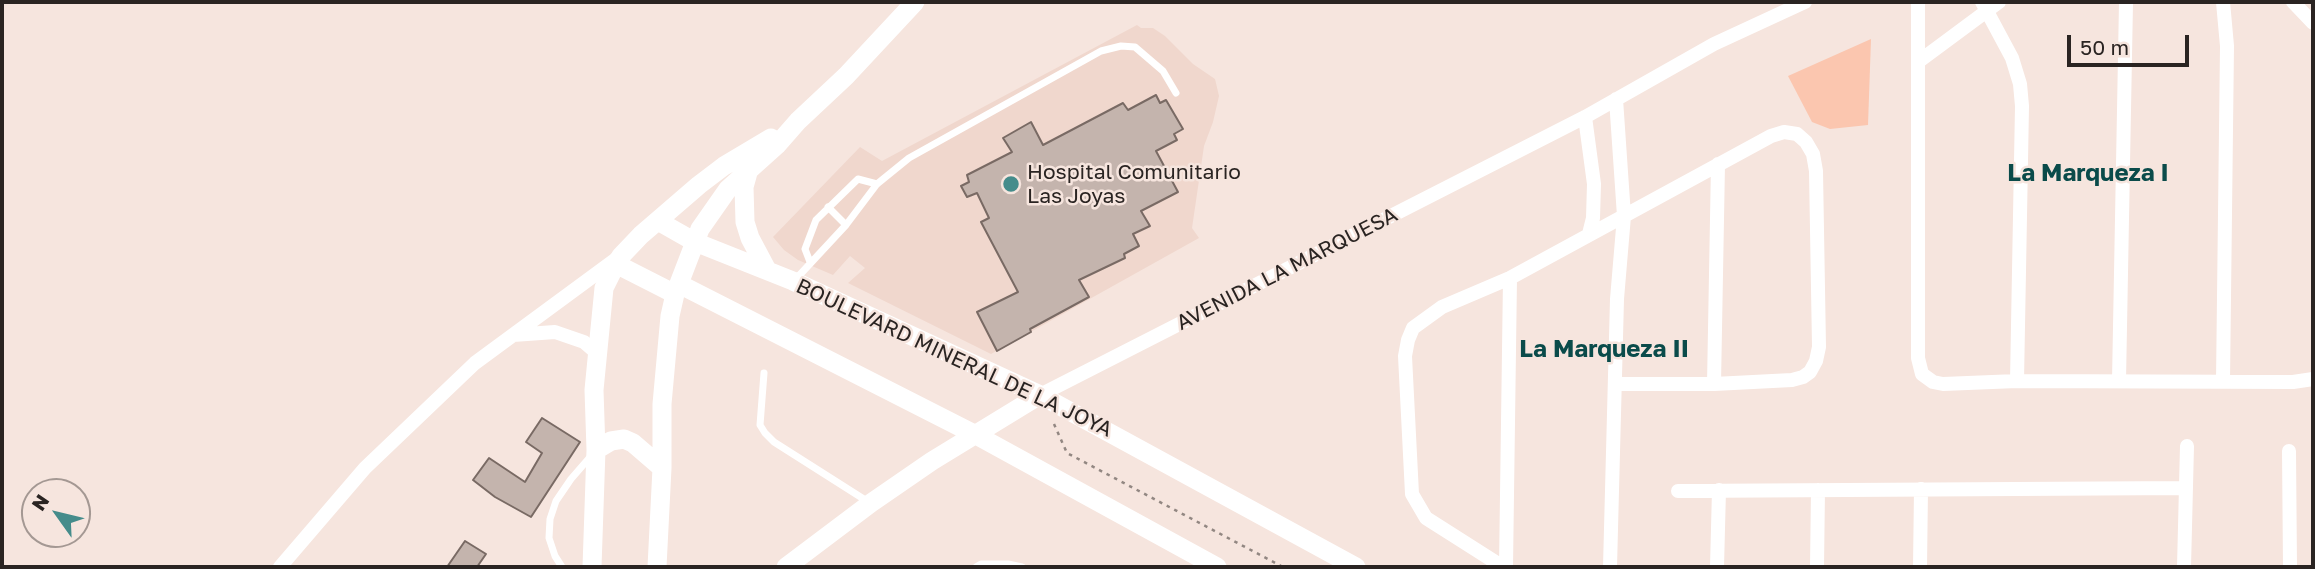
<!DOCTYPE html>
<style>
body{margin:0}
#map{position:relative;width:2315px;height:569px;overflow:hidden;background:#f6e5de;font-family:"Golos Text",sans-serif}
canvas{display:block}
.frame{position:absolute;inset:0;border:4px solid #2a2422;pointer-events:none}
.north{position:absolute;left:21px;top:478px;width:70px;height:70px;box-sizing:border-box;background:#f6e5de;border:2px solid #a49893;border-radius:50%;rotate:304deg;font-size:19px;font-weight:700;line-height:28px;text-align:center;color:#2a2422}
.north::after{content:'';display:block;margin:auto;width:24px;height:32px;background:#458c8b;clip-path:polygon(50% 0,100% 100%,50% 72%,0 100%)}
.scale{position:absolute;left:2067px;top:35px;width:122px;height:32px;box-sizing:border-box;border:4px solid #2a2422;border-top:0;padding-left:9px;font-size:21px;line-height:24px;white-space:nowrap;color:#2a2422;-webkit-text-stroke:5px #f6e5de;paint-order:stroke}
</style>
<div id="map">
<canvas width="2315" height="569"></canvas>
<div class="frame"></div>
<div class="north">N</div>
<div class="scale">50 m</div>
</div>
<script>
const g = document.querySelector('canvas').getContext('2d');
g.lineJoin = 'round';
function fillPath(path, color) { g.fillStyle = color; g.fill(path, 'evenodd'); }
const poly = rows => new Path2D(rows.map(r => 'M' + r).join(''));
function trace(path, color, width, dash) { g.strokeStyle = color; g.lineWidth = width; g.lineCap = dash ? 'butt' : 'round'; g.setLineDash(dash || []); g.stroke(path); }
function label(font, color, halo, rows, align = 'center') {
  g.font = font + ' "Golos Text",sans-serif'; g.lineWidth = 5; g.setLineDash([]); g.textBaseline = 'middle'; g.strokeStyle = halo; g.fillStyle = color; for (const [text, x, y, turn = 0] of rows) {
    g.save(); g.translate(x, y); g.rotate((+turn || 0) * Math.PI / 180); g.textAlign = isNaN(turn) ? turn : align; if (halo) g.strokeText(text, 0, 0); g.fillText(text, 0, 0); g.restore();
  }
}
const built = poly([
 [1137,25,1141,28,1153,28,1165,36,1193,64,1215,79,1219,96,1213,122,1204,146,1192,228,1199,238,991,354,848,283,865,268,850,256,833,275,798,260,784,250,773,237,860,147,882,161]
]);
const green = poly([
 [1871,39,1868,125,1830,129,1812,122,1788,76]
]);
const building = poly([
 [1156,95,1160,103,1166,100,1183,129,1174,134,1177,140,1156,151,1178,192,1141,211,1150,226,1133,234,1139,246,1124,254,1125,258,1079,280,1089,297,1030,329,1031,332,997,351,977,312,1018,292,981,222,989,218,977,193,967,197,961,186,969,182,967,175,1012,152,1003,138,1031,122,1043,145,1123,103,1128,110,1156,95],
 [542,418,580,442,531,517,495,497,473,480,489,458,525,482,542,453,526,442,542,418],
 [465,541,486,554,477,567,447,567,465,541]
]);
const path = poly([
 [1054,424,1067,453,1283,567]
]);
const lane = poly([
 [828,207,846,225],
 [810,262,805,249,816,220,858,179,877,184],
 [794,281,846,225,877,184,909,158,1101,51,1121,46,1135,47,1163,71,1176,93],
 [764,373,760,425,765,433,774,442,870,503],
 [562,567,555,556,549,538,550,519,556,501,571,479,591,456],
 [976,567,981,564,1008,564,1022,567]
]);
const street = poly([
 [1918,2,1918,358,1922,374,1933,382,1943,384,2017,381,2293,382,2313,379],
 [1982,2,2012,58,2020,84,2022,106,2017,381],
 [2223,2,2227,46,2223,381],
 [2293,2,2313,23],
 [1918,62,1999,2],
 [1585,117,1594,184,1593,218,1589,234],
 [513,335,555,332,584,342,598,354],
 [2119,381,2126,2],
 [1714,384,1718,164],
 [1040,395,1585,117,1714,44,1805,2],
 [2289,451,2290,567],
 [1678,491,2185,488],
 [280,567,365,468,475,363,619,257],
 [1503,567,1426,518,1412,494,1405,356,1408,340,1413,328,1442,307,1510,278,1771,136,1784,132,1797,134,1806,142,1813,154,1816,171,1819,347,1816,361,1810,372,1803,377,1792,380,1714,384,1616,384],
 [1506,567,1510,278],
 [1610,567,1617,299,1624,216,1616,99],
 [1717,567,1719,490],
 [1817,567,1818,490],
 [1920,567,1921,489],
 [2184,567,2187,446]
]);
const secondary = poly([
 [749,169,744,187,745,222,750,238,767,270],
 [658,221,695,242,793,281,1040,395,1356,567],
 [679,284,976,435,1217,567],
 [675,294,616,264,621,256,641,235,699,185,724,166,771,138],
 [596,450,611,441,624,439,633,443,662,468],
 [592,567,596,450,594,390,604,288,616,264],
 [657,567,662,468,662,404,670,316,675,294,700,229,728,189,777,145,798,121,846,76,915,2],
 [786,567,871,503,932,461,1040,395]
]);
const markers = [
 [1011,184,9,"#458c8b"]
];
const poiNames = [
 ["Hospital Comunitario",1027,172],
 ["Las Joyas",1027,196]
];
const streetNames = [
 ["AVENIDA LA MARQUESA",1287,269,-27],
 ["BOULEVARD MINERAL DE LA JOYA",954,358,25]
];
const quarterNames = [
 ["La Marqueza I",2088,173],
 ["La Marqueza II",1604,349]
];
fillPath(built, '#f0d7cd');
fillPath(green, '#fbc6af');
fillPath(building, '#c4b4ad');
trace(building, '#796a64', 2);
trace(path, '#928782', 2.5, [3.5, 5]);
trace(lane, '#fff', 7);
trace(street, '#fff', 14);
trace(secondary, '#fff', 19);
for (const [x, y, r, color] of markers) { const dot = new Path2D(); dot.arc(x, y, r, 0, 2 * Math.PI); g.fillStyle = color; g.fill(dot); trace(dot, '#f6e5de', 2.5); }
label('21px', '#2a2422', '#f6e5de', poiNames, 'left');
label('21px', '#2a2422', '#f6e5de', streetNames);
label('bold 24px', '#0a4b4a', '#f6e5de', quarterNames);
</script>
